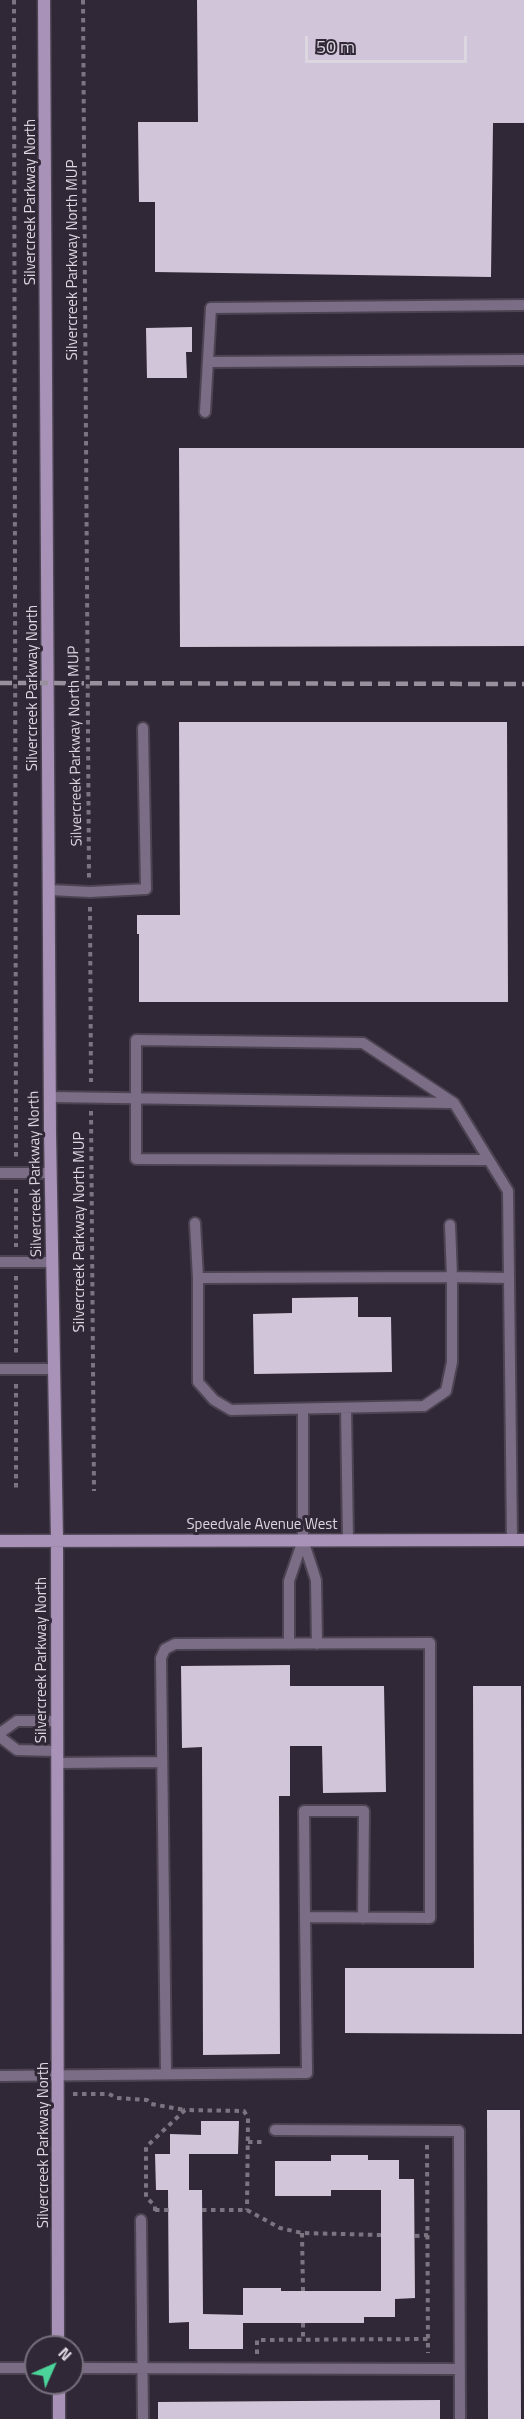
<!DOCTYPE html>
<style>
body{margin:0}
#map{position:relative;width:524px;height:2419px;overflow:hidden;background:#312837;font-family:"Titillium Web",sans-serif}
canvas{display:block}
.north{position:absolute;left:24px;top:2335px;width:60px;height:60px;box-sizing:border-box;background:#312837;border:2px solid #756e7b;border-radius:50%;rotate:45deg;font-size:16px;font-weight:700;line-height:24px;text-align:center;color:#dcd6e0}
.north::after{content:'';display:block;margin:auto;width:21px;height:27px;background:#4cd39a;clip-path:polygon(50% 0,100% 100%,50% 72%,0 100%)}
.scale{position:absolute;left:305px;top:36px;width:162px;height:27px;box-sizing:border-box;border:3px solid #dcd6e0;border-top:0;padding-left:8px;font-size:18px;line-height:21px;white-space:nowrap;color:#dcd6e0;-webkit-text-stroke:4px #312837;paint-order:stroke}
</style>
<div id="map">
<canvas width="524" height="2419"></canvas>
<div class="north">N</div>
<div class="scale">50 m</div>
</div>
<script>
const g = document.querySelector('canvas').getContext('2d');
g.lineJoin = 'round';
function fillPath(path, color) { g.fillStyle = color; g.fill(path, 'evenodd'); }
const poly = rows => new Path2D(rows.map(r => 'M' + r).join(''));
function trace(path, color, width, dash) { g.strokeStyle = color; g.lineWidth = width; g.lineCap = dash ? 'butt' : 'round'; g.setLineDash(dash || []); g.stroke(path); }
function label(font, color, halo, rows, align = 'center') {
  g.font = font + ' "Titillium Web",sans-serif'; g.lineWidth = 6; g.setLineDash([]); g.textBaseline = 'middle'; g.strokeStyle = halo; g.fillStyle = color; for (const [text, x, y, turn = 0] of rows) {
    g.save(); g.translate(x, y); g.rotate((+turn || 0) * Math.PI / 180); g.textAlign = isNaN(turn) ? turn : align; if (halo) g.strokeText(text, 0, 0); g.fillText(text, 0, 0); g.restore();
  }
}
const building = poly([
 [197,0,524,0,524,123,493,123,491,277,155,272,155,202,139,202,138,122,198,122],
 [192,327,192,352,186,352,187,378,147,378,146,328],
 [179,448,524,448,524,646,180,647],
 [179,722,507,722,508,1002,139,1002,139,934,137,934,137,915,180,915],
 [358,1297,358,1317,391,1317,392,1372,254,1374,253,1314,292,1313,292,1298],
 [290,1665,290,1686,384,1686,386,1792,323,1793,322,1746,290,1746,290,1796,279,1796,280,2054,203,2055,202,1747,182,1748,181,1666],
 [473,1686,521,1686,522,2034,345,2033,345,1968,474,1968],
 [487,2110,520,2110,521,2419,488,2419],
 [201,2121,239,2121,238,2154,189,2154,189,2190,202,2190,203,2314,243,2315,243,2288,281,2288,281,2291,381,2291,381,2190,331,2190,331,2196,275,2196,275,2161,331,2161,331,2155,368,2155,368,2160,399,2160,399,2179,414,2179,415,2298,395,2299,395,2317,364,2317,364,2323,243,2323,243,2349,189,2349,189,2322,169,2323,168,2190,156,2190,155,2154,170,2154,170,2134,201,2135],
 [440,2400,440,2419,158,2419,158,2402]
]);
const path = poly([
 [14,0,16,1157],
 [83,0,89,878],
 [90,907,91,1082],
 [91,1111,94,1491],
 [16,1189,16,1247],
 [16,1276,16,1355],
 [16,1384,16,1491],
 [73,2094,109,2094,117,2098,147,2100,151,2104,185,2110],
 [248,2142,265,2142],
 [427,2145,428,2353],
 [155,2210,169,2210],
 [202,2210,247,2210,280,2228,302,2233,381,2235],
 [155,2211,155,2206,146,2197,146,2147,185,2110,244,2111,248,2118,247,2210],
 [302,2233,303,2291],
 [415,2236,428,2235],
 [303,2323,303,2340],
 [257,2354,257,2340,428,2339]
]);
const lane = poly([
 [208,362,524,360],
 [205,412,211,308,524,305],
 [50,890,90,892,146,889,143,728],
 [50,1097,452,1103],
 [489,1160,136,1159,136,1040,363,1043,454,1103,489,1160,508,1191,512,1540],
 [0,1173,51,1173],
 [195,1223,198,1278],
 [450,1225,452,1277,509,1278],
 [0,1262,52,1262],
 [452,1277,452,1362,446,1391,424,1406,231,1410,214,1400,198,1382,198,1278,452,1277],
 [0,1369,54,1369],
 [346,1409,348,1540],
 [303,1540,316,1580,317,1644],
 [289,1644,289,1581,303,1540,303,1409],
 [0,1733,17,1721,57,1721],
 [0,1737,17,1750,57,1751],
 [57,1763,162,1762],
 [305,1917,304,1811,364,1811,363,1918],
 [0,2076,307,2073,305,1917,430,1918,430,1643,175,1644,165,1649,161,1658,166,2073],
 [275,2130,459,2131,460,2419],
 [141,2220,143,2419],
 [0,2368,36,2368],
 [72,2368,460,2369]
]);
const secondary = poly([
 [44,0,50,1132,57,1540,58,2347],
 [0,1541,524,1540],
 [59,2383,59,2419]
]);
const rail = poly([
 [0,683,524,684]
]);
const streetNames = [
 ["Silvercreek Parkway North",31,202,-90],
 ["Silvercreek Parkway North MUP",73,260,-90],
 ["Silvercreek Parkway North",33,688,-90],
 ["Silvercreek Parkway North MUP",76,746,-91],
 ["Silvercreek Parkway North",36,1174,-91],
 ["Silvercreek Parkway North MUP",80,1232,-90],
 ["Speedvale Avenue West",262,1525],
 ["Silvercreek Parkway North",42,1660,-90],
 ["Silvercreek Parkway North",44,2145,-90]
];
fillPath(building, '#d1c6d9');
trace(lane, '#4c4452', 14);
trace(secondary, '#4c4452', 15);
trace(path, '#7c7581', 4, [4.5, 4.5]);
trace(lane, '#7b6d85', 10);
trace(secondary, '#a892b7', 12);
trace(rail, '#98919d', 4.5, [12, 6]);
label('15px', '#dcd6e0', '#312837', streetNames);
</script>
